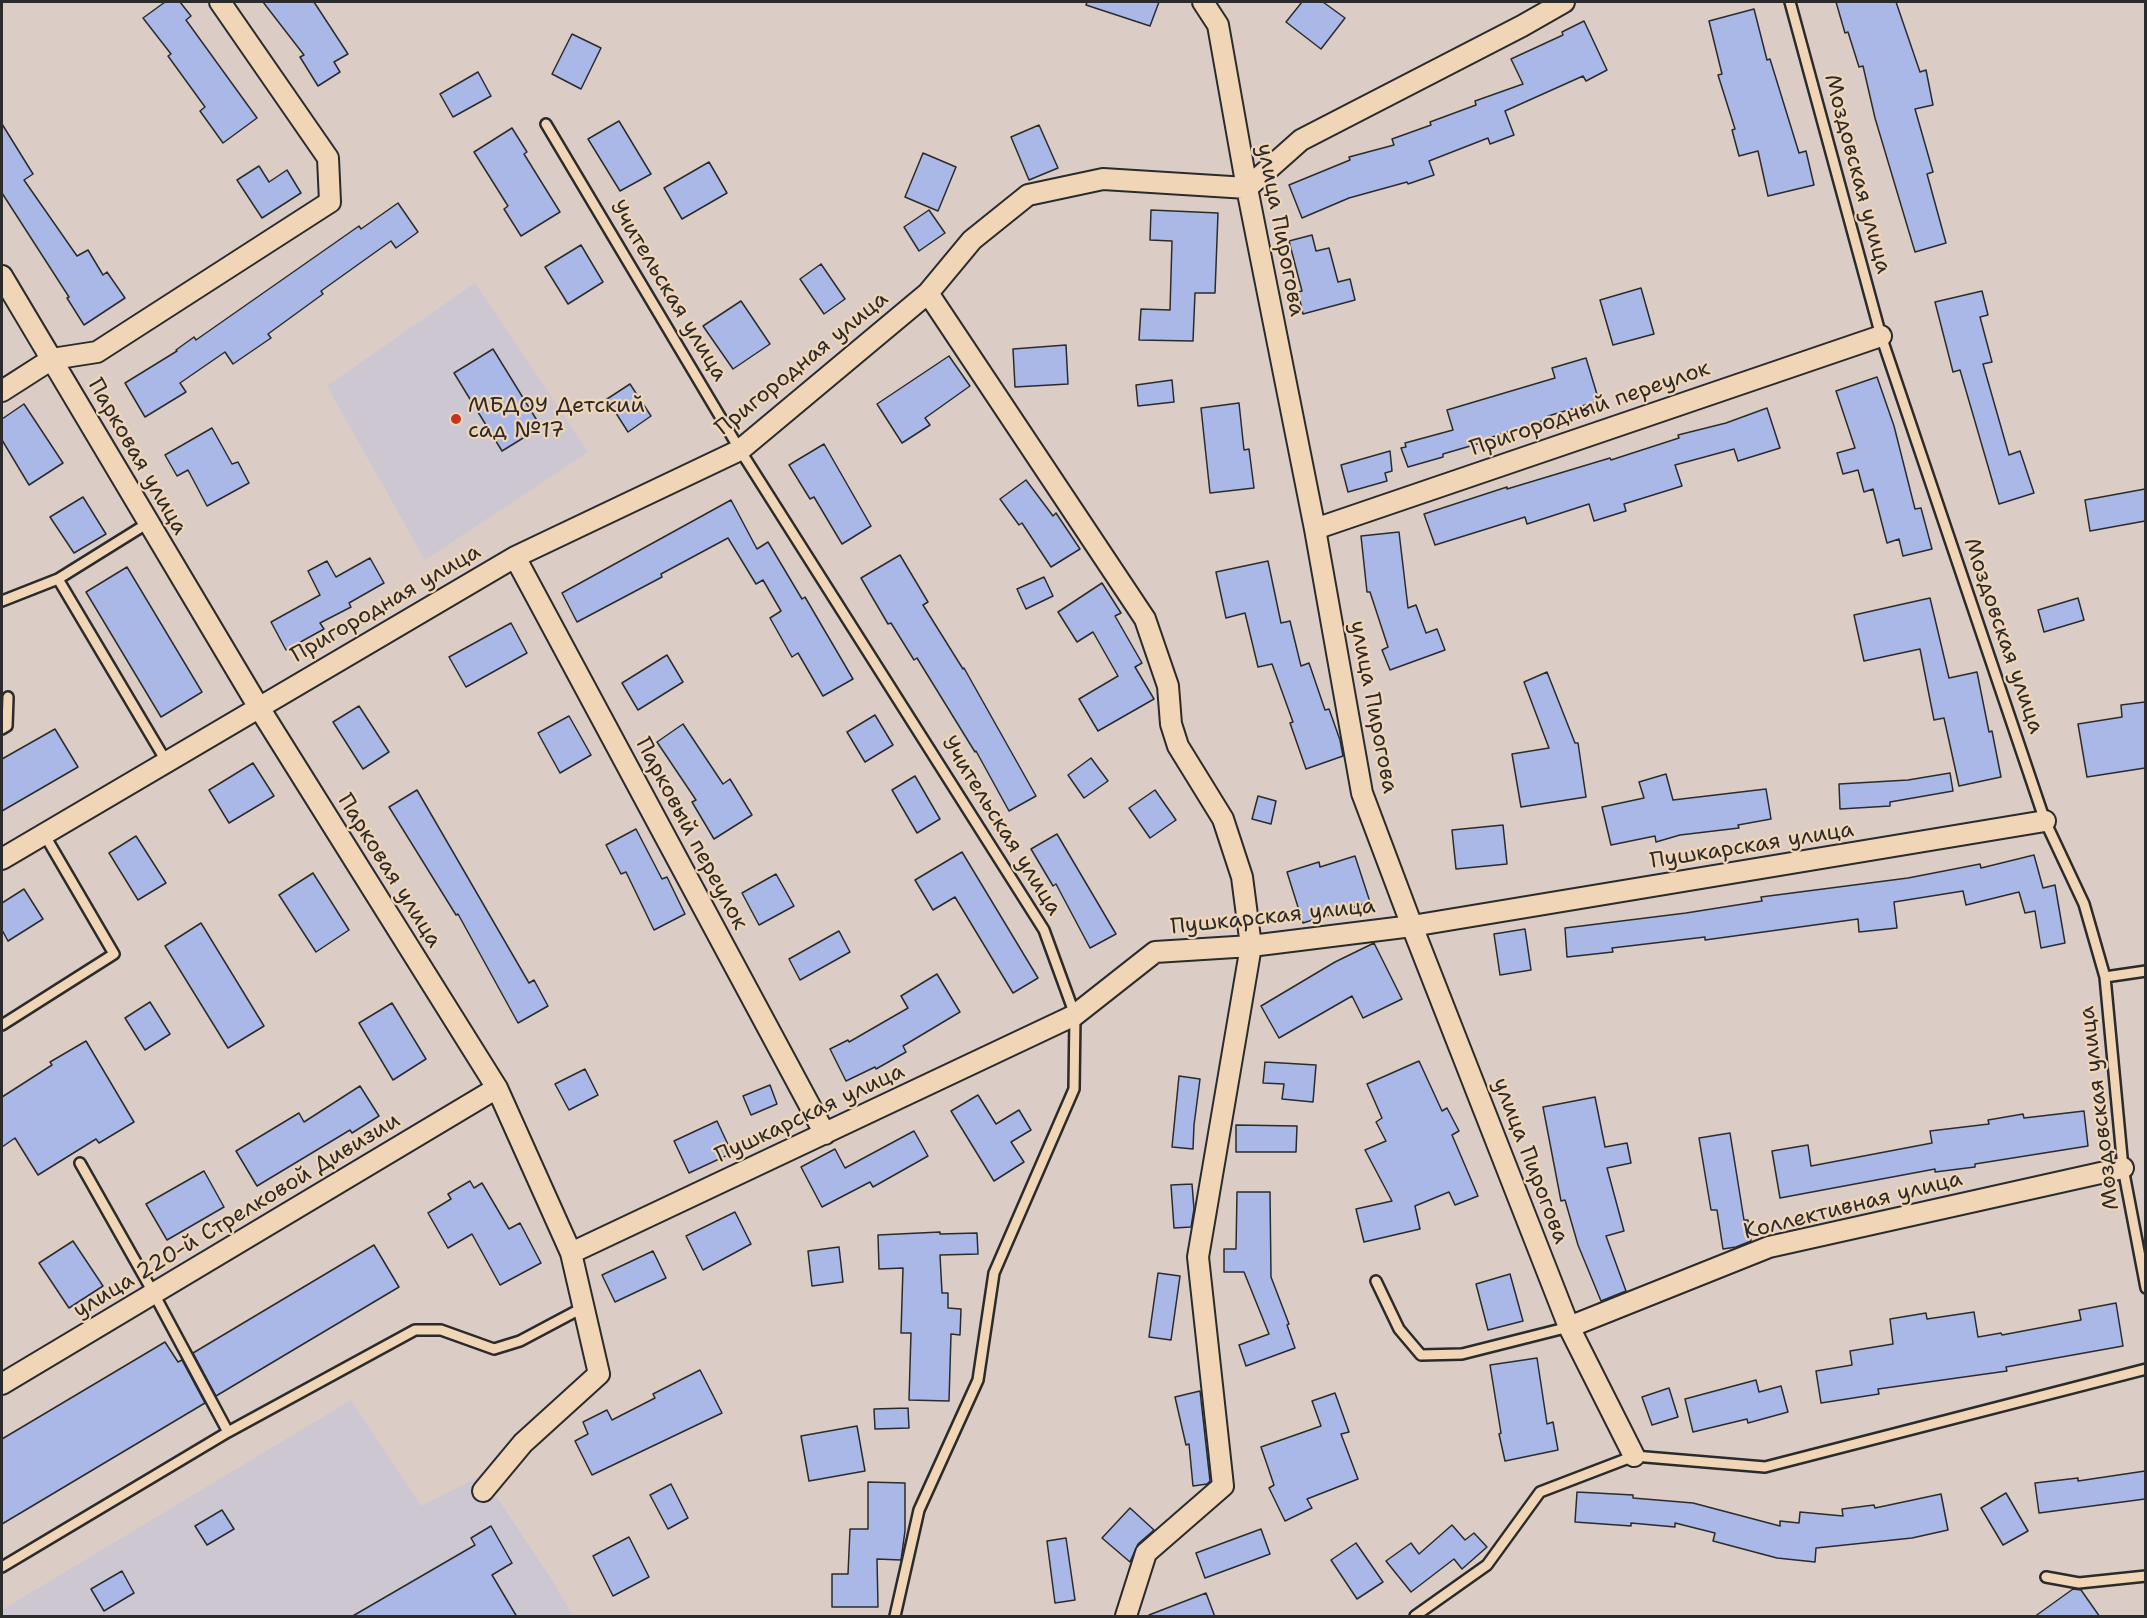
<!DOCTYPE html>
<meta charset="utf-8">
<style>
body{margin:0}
#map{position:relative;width:2147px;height:1618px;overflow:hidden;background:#dbcdc6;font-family:"Shantell Sans",sans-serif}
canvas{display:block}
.frame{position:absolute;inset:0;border:3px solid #2b2b2b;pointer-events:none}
</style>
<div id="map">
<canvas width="2147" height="1618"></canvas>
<div class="frame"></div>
</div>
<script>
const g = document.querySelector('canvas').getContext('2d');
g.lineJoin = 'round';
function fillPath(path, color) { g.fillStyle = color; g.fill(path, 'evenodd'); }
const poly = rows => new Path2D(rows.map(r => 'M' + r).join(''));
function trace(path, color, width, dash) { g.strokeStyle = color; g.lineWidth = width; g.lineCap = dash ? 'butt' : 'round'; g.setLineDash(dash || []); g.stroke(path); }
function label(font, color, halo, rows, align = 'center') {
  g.font = font + ' "Shantell Sans",sans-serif'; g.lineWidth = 4.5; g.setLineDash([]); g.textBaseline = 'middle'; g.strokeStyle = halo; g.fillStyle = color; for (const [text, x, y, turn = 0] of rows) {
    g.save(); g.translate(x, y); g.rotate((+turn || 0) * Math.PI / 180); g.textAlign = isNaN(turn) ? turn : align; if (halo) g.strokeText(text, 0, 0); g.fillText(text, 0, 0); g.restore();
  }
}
const built = poly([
 [475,283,588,452,425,560,327,386],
 [351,1400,421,1506,482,1475,552,1580,573,1616,2,1616,2,1610]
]);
const building = poly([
 [165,2,180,2,191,16,186,20,257,118,223,143,200,111,205,107,168,56,171,54,143,18,165,2],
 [263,2,314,2,348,54,334,62,340,72,318,86,300,57,304,55,263,2],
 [1087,2,1159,2,1150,26,1086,5,1087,2],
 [1302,2,1323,2,1345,18,1321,49,1286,22,1302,2],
 [1836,2,1896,2,1920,72,1926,70,1933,105,1915,109,1933,172,1927,174,1946,243,1915,252,1875,118,1863,66,1859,67,1848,32,1845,33,1836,2],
 [1754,9,1767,60,1770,59,1799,153,1806,151,1814,185,1768,196,1758,151,1739,156,1732,130,1735,129,1718,75,1722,74,1709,21,1754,9],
 [1584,21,1607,70,1586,81,1583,76,1505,111,1514,135,1490,144,1488,138,1429,161,1434,175,1408,184,1407,182,1349,198,1302,218,1289,185,1350,160,1349,157,1394,145,1392,139,1431,125,1430,122,1476,105,1475,101,1523,84,1511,59,1563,35,1562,32,1584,21],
 [572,34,601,48,581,89,552,74,572,34],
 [478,72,491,96,453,117,440,94,478,72],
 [619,121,651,174,620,191,588,139,619,121],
 [2,124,33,174,24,180,77,256,88,250,103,275,107,272,125,298,84,325,67,298,69,297,2,193,2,124],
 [1039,125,1058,168,1029,180,1011,137,1039,125],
 [512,128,527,152,524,154,560,212,521,236,504,209,508,206,474,152,512,128],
 [923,153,956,167,938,211,905,197,923,153],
 [709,162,727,193,682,219,664,188,709,162],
 [259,166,269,182,287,170,301,193,262,218,237,180,259,166],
 [398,203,418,232,396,248,391,241,321,291,323,294,268,334,271,338,233,364,225,352,180,383,186,392,145,417,125,383,177,351,176,350,194,337,196,340,359,226,361,229,398,203],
 [929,210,945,233,919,251,904,227,929,210],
 [1151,210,1218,213,1215,293,1195,293,1193,341,1139,340,1141,309,1170,310,1172,241,1150,240,1151,210],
 [1312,235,1316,251,1329,248,1338,282,1350,279,1355,300,1303,314,1298,292,1302,291,1289,241,1312,235],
 [581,245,603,282,568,304,545,267,581,245],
 [821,264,845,299,824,314,800,279,821,264],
 [1641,288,1654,334,1613,345,1600,300,1641,288],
 [1982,291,1988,315,1980,317,1992,362,1983,364,2009,455,2020,451,2034,493,1999,504,1960,370,1953,372,1935,302,1982,291],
 [741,301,770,344,733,369,703,326,741,301],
 [1066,345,1068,384,1015,387,1013,349,1066,345],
 [493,349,541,427,502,451,454,373,493,349],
 [949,356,970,386,925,418,930,425,902,443,877,404,949,356],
 [1586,358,1599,401,1548,416,1549,419,1483,440,1484,442,1443,454,1443,457,1408,467,1401,448,1406,447,1405,443,1453,430,1447,410,1555,378,1552,368,1586,358],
 [1877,377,1894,426,1915,509,1921,508,1932,549,1903,556,1899,539,1887,543,1873,489,1864,492,1858,470,1843,474,1837,453,1855,448,1836,391,1877,377],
 [1172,380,1174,402,1138,406,1136,385,1172,380],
 [630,384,651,416,628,432,607,399,630,384],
 [1239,403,1244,450,1249,449,1254,488,1210,493,1201,408,1239,403],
 [24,404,63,463,29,485,2,440,2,419,24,404],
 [1767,408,1780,448,1738,461,1734,449,1675,465,1682,486,1624,504,1626,511,1594,521,1589,504,1527,524,1525,517,1435,545,1424,514,1507,487,1507,489,1610,458,1611,460,1679,438,1678,435,1726,423,1767,408],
 [212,428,232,464,238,462,249,483,207,506,188,470,177,476,165,455,212,428],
 [824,444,871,526,842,544,814,497,810,499,789,465,824,444],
 [1390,451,1392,471,1385,473,1387,481,1348,492,1341,465,1390,451],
 [1026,480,1053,516,1056,513,1080,549,1051,567,1022,523,1019,525,1000,499,1026,480],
 [2145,489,2145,521,2090,531,2085,500,2145,489],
 [83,497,106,534,74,553,50,517,83,497],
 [731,500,757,549,768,542,802,599,805,597,853,679,823,696,798,653,792,657,770,618,781,611,763,580,756,584,728,538,661,574,662,577,577,622,562,593,731,500],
 [1399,532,1408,608,1416,605,1426,633,1437,629,1445,650,1390,670,1382,650,1388,647,1370,592,1367,592,1361,536,1399,532],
 [900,555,928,602,923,605,963,669,964,668,1036,796,1009,811,976,751,975,752,917,658,914,660,891,623,888,624,861,578,900,555],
 [370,558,384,583,349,603,351,607,320,623,324,629,286,650,271,622,320,595,308,571,327,561,336,577,370,558],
 [1268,561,1281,623,1290,621,1301,666,1309,663,1325,710,1329,709,1340,740,1343,756,1306,769,1290,723,1293,722,1272,664,1258,667,1245,613,1226,618,1216,572,1268,561],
 [127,567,202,692,161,717,86,592,127,567],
 [1044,577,1053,596,1026,609,1017,589,1044,577],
 [1102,583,1121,613,1115,616,1142,663,1135,667,1154,699,1098,731,1079,699,1118,676,1093,632,1077,642,1058,612,1102,583],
 [1930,598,1949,678,1977,672,1989,732,1992,731,2001,777,1959,786,1944,718,1934,720,1920,649,1864,661,1854,615,1930,598],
 [2078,598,2084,620,2044,632,2038,610,2078,598],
 [511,623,527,653,466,687,449,657,511,623],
 [667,655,683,682,638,710,622,683,667,655],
 [1547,672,1575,743,1578,743,1586,797,1521,807,1512,754,1549,748,1524,682,1547,672],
 [2145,702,2145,768,2087,777,2078,724,2122,717,2121,705,2145,702],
 [359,706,389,752,363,769,333,722,359,706],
 [875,715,893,745,865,762,847,732,875,715],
 [569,716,591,755,560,773,538,733,569,716],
 [683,724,723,784,730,779,752,815,714,839,692,802,696,800,657,742,683,724],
 [55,729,78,767,2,811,2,759,55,729],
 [1091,758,1108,781,1084,798,1068,775,1091,758],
 [253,763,274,796,229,823,209,790,253,763],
 [1950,773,1953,791,1890,802,1890,806,1840,809,1839,784,1908,780,1950,773],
 [1666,774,1673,800,1766,789,1771,819,1738,825,1739,828,1680,835,1656,842,1655,836,1611,845,1602,807,1644,798,1639,782,1666,774],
 [915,776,940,819,917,833,892,790,915,776],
 [417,790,529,983,534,980,548,1006,518,1023,458,914,456,915,389,807,417,790],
 [1155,790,1176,820,1150,838,1129,808,1155,790],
 [1258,796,1276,801,1271,824,1252,819,1258,796],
 [1503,825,1507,864,1456,869,1452,830,1503,825],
 [636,829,662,879,667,877,685,914,654,930,626,872,621,874,606,845,636,829],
 [1057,834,1116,934,1090,948,1056,884,1053,886,1031,849,1057,834],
 [136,836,166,883,138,900,109,853,136,836],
 [962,852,1038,978,1013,993,955,897,933,910,915,880,962,852],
 [2034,855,2043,888,2055,885,2065,943,2041,948,2035,911,2025,913,2019,892,1966,905,1963,891,1894,902,1897,928,1859,932,1858,919,1705,940,1705,937,1612,948,1613,952,1567,957,1565,928,1686,913,1762,901,1761,897,1908,878,1980,864,1981,868,2034,855],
 [1355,856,1370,902,1303,923,1287,872,1319,862,1320,867,1355,856],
 [313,873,349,930,316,952,279,895,313,873],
 [776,874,794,906,759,925,742,893,776,874],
 [24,889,43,919,8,941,2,930,2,903,24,889],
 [201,923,264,1026,228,1048,165,946,201,923],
 [1525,929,1531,970,1500,975,1494,934,1525,929],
 [839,931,850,952,800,980,789,959,839,931],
 [1374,943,1402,999,1363,1018,1352,996,1279,1038,1261,1006,1335,962,1374,943],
 [937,974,960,1012,903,1046,906,1052,876,1069,875,1067,846,1081,830,1049,848,1040,849,1042,908,1008,901,996,937,974],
 [150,1002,170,1034,145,1050,125,1018,150,1002],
 [392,1003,426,1059,393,1080,359,1023,392,1003],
 [86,1041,134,1122,99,1143,96,1139,38,1175,15,1138,2,1147,2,1097,52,1065,50,1062,86,1041],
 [1419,1061,1442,1111,1447,1108,1459,1131,1452,1135,1478,1196,1455,1205,1449,1192,1415,1206,1420,1229,1364,1242,1356,1209,1392,1201,1365,1150,1386,1141,1376,1122,1382,1118,1367,1084,1419,1061],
 [1265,1062,1316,1065,1313,1102,1282,1099,1284,1084,1263,1083,1265,1062],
 [585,1069,598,1095,569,1110,555,1084,585,1069],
 [1179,1076,1200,1079,1194,1125,1193,1149,1172,1147,1179,1076],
 [770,1085,777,1104,751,1115,743,1096,770,1085],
 [360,1086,379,1116,352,1133,350,1130,257,1186,236,1151,299,1113,304,1122,360,1086],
 [978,1095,996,1124,1019,1110,1031,1130,1011,1142,1024,1162,994,1181,951,1111,978,1095],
 [1595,1097,1605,1147,1627,1143,1631,1163,1607,1168,1624,1231,1606,1236,1626,1291,1601,1301,1578,1245,1565,1200,1561,1201,1543,1107,1595,1097],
 [2084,1111,2088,1146,1975,1164,1975,1167,1935,1172,1935,1169,1780,1198,1772,1151,1808,1145,1811,1166,1932,1143,1930,1131,1989,1124,1988,1120,2023,1114,2024,1118,2084,1111],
 [717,1121,732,1153,689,1173,674,1141,717,1121],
 [1236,1125,1297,1126,1296,1152,1236,1152,1236,1125],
 [914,1131,928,1156,873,1187,870,1182,822,1207,801,1167,835,1149,845,1168,914,1131],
 [1730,1133,1744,1220,1748,1220,1751,1241,1736,1247,1723,1249,1717,1210,1711,1210,1699,1138,1730,1133],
 [204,1171,224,1207,167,1240,146,1204,204,1171],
 [470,1181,474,1188,482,1183,509,1229,520,1223,541,1263,500,1285,472,1234,448,1248,428,1213,451,1199,448,1194,470,1181],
 [1192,1184,1194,1209,1191,1227,1174,1228,1171,1185,1192,1184],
 [1237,1192,1270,1192,1271,1277,1289,1324,1287,1325,1295,1348,1246,1366,1239,1345,1269,1334,1244,1272,1224,1272,1224,1249,1236,1249,1237,1192],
 [735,1212,751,1244,703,1270,686,1236,735,1212],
 [940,1232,940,1234,977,1233,978,1254,940,1255,942,1293,948,1293,948,1308,961,1309,960,1335,951,1334,949,1401,909,1400,911,1333,901,1333,903,1268,879,1269,878,1235,940,1232],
 [73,1241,103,1286,69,1308,39,1263,73,1241],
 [374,1245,399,1287,216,1396,193,1353,374,1245],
 [839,1247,843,1282,812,1286,808,1251,839,1247],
 [653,1251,666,1278,615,1302,602,1275,653,1251],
 [1158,1273,1180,1276,1171,1340,1149,1337,1158,1273],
 [1510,1274,1523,1321,1488,1330,1476,1284,1510,1274],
 [2116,1303,2123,1346,2006,1367,2007,1371,1878,1389,1879,1394,1821,1403,1816,1371,1852,1365,1850,1351,1893,1344,1890,1319,1926,1313,1927,1319,1974,1312,1978,1337,2001,1333,2002,1335,2081,1320,2079,1310,2116,1303],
 [165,1342,178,1362,182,1360,205,1403,2,1524,2,1439,165,1342],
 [1537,1358,1547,1424,1553,1422,1558,1450,1505,1461,1499,1434,1501,1433,1490,1365,1537,1358],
 [700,1370,722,1413,592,1475,575,1441,588,1434,583,1422,607,1410,612,1420,655,1398,653,1394,700,1370],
 [1756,1380,1759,1392,1781,1386,1788,1412,1748,1423,1747,1419,1693,1432,1685,1399,1756,1380],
 [1669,1388,1678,1417,1652,1425,1642,1397,1669,1388],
 [1200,1391,1210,1481,1207,1484,1193,1486,1189,1444,1186,1445,1175,1397,1200,1391],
 [1335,1393,1349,1432,1341,1434,1358,1479,1307,1499,1312,1508,1285,1521,1269,1488,1274,1485,1261,1447,1321,1426,1312,1401,1335,1393],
 [908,1408,909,1428,875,1429,874,1409,908,1408],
 [857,1426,865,1471,809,1481,801,1436,857,1426],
 [2145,1471,2145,1499,2039,1513,2035,1483,2078,1478,2078,1481,2145,1471],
 [868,1482,905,1483,905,1531,901,1560,877,1559,878,1607,832,1607,832,1574,848,1574,850,1529,868,1529,868,1482],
 [671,1484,688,1518,668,1529,650,1495,671,1484],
 [1577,1492,1633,1495,1633,1498,1693,1503,1780,1526,1780,1521,1799,1523,1800,1512,1843,1516,1842,1509,1874,1505,1875,1508,1941,1494,1948,1530,1912,1538,1816,1548,1815,1562,1777,1558,1713,1541,1715,1533,1675,1523,1675,1527,1631,1523,1631,1526,1575,1522,1577,1492],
 [2006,1493,2028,1531,2003,1545,1981,1508,2006,1493],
 [1130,1508,1154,1530,1138,1544,1130,1562,1102,1538,1130,1508],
 [222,1510,234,1529,207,1545,195,1526,222,1510],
 [1452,1525,1465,1540,1474,1533,1487,1547,1462,1569,1454,1559,1411,1592,1386,1561,1411,1543,1419,1554,1452,1525],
 [491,1526,512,1563,492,1575,517,1617,351,1617,475,1545,471,1538,491,1526],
 [1261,1529,1270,1554,1205,1578,1196,1553,1261,1529],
 [629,1537,649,1577,613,1596,593,1556,629,1537],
 [1066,1538,1075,1600,1055,1603,1047,1541,1066,1538],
 [1356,1543,1383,1582,1357,1599,1331,1560,1356,1543],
 [122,1571,134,1593,104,1611,91,1589,122,1571],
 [2073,1589,2081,1590,2100,1617,2034,1617,2073,1589],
 [1206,1593,1215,1617,1150,1617,1149,1615,1206,1593]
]);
const service = poly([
 [1790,2,1881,336,2045,821,2084,904,2105,977,2123,1168,2146,1288],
 [546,124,740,450,1044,930,1075,1015,1074,1089,994,1273,978,1380,919,1510,895,1616],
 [148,523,58,579,166,761],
 [2,601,58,579],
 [2,729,7,726,8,697],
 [2105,977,2146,971],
 [2,1025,114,954,44,834],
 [80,1163,154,1294,228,1432],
 [1376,1281,1399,1329,1421,1355,1462,1354,1569,1327],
 [2,1567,228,1432,415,1330,441,1330,494,1349,520,1341,584,1307],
 [2046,1577,2079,1583,2146,1576],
 [1415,1616,1487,1565,1540,1492,1634,1456,1765,1467,2146,1369]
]);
const minor = poly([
 [1203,2,1218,25,1247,188,1315,529,1362,793,1412,926,1569,1327,1634,1456],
 [2,276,258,706,497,1088,571,1253,599,1374,523,1443,483,1491],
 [928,293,1145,619,1168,686,1171,724,1178,746,1223,819,1242,877,1251,946,1198,1257,1223,1486,1146,1553,1126,1616],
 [2,391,52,359,97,352,330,202,328,158,220,2],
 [1315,529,1881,336],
 [515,557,825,1134],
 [2,859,515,557,740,450,928,293,972,240,1028,195,1103,179,1247,188,1301,140,1522,26,1564,2],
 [571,1253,1075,1015,1155,952,1251,946,1412,926,2045,821],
 [1569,1327,1769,1247,2123,1168],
 [2,1384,497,1088]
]);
const markers = [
 [456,419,6,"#c8321e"]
];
const streetNames = [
 ["Моздовская улица",1857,174,75],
 ["улица Пирогова",1280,230,79],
 ["Учительская улица",668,291,59],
 ["Пригородная улица",802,364,-39],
 ["Пригородный переулок",1590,409,-19],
 ["Парковая улица",137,457,60],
 ["Пригородная улица",386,604,-30],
 ["Моздовская улица",2003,636,71],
 ["улица Пирогова",1373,707,79],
 ["Учительская улица",1001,826,58],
 ["Парковый переулок",691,834,62],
 ["Пушкарская улица",1752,846,-9],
 ["Парковая улица",389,871,58],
 ["Пушкарская улица",1273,917,-6],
 ["Моздовская улица",2100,1108,-97],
 ["Пушкарская улица",810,1114,-25],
 ["улица Пирогова",1530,1161,69],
 ["Коллективная улица",1853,1206,-14],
 ["улица 220-й Стрелковой Дивизии",237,1216,-31]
];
const poiNames = [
 ["МБДОУ Детский",468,406],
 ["сад №17",468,431]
];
fillPath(built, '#ccc7d0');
fillPath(building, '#aab8e8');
trace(building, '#2b2b2b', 1.5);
trace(service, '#2b2b2b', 14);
trace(minor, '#2b2b2b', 24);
trace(service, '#f0d6b7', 9);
trace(minor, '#f0d6b7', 20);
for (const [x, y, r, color] of markers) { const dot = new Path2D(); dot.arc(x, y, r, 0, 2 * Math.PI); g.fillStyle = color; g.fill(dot); trace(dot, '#f0d6b7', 2); }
label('22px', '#2b2b2b', '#f0d6b7', streetNames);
label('22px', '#2b2b2b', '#f0d6b7', poiNames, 'left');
</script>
